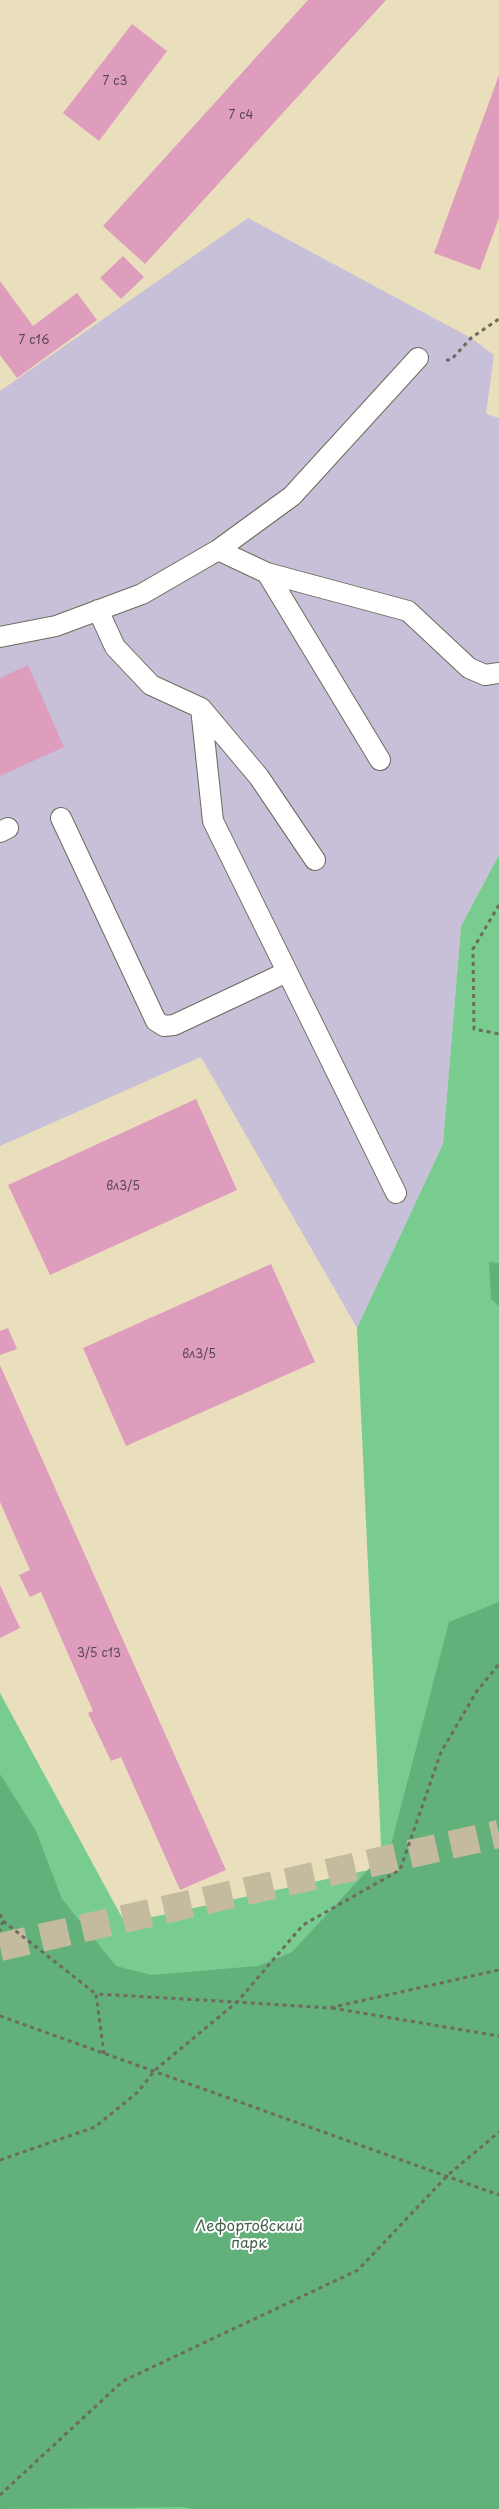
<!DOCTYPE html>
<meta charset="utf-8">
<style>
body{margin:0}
canvas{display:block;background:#eadfbc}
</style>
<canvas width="499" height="2509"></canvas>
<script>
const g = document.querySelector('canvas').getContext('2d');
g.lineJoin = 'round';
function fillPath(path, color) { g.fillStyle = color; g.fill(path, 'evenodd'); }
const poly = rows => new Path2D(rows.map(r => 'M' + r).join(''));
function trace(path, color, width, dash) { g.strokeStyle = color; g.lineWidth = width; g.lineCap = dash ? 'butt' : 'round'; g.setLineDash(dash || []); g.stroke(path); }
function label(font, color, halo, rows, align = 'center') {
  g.font = font + ' "Playpen Sans",sans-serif'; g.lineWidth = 4; g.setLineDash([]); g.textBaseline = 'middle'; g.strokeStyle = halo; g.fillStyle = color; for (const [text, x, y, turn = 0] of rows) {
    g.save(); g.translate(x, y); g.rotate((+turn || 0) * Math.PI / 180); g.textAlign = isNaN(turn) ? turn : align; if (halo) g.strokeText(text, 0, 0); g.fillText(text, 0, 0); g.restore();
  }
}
const industrial = poly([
 [248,218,471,338,494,355,486,414,499,418,499,855,461,926,443,1144,357,1328,201,1057,0,1146,0,391]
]);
const green = poly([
 [499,855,499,2509,0,2509,0,1693,125,1923,382,1867,357,1328,443,1144,461,926]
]);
const forest = poly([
 [489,1262,499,1263,499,1306,491,1299],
 [499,1602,499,2509,192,2509,183,2507,0,2509,0,1774,36,1831,62,1899,116,1966,151,1975,258,1966,292,1952,391,1845,449,1622]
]);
const building = poly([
 [308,0,386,0,145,264,103,226],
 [132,24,167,51,99,141,63,113],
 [499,75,499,218,480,270,434,253],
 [123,256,144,277,121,299,100,278],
 [0,281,33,326,77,293,97,320,17,378,0,355],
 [28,665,64,747,0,776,0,678],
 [196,1099,237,1190,50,1275,8,1185],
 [271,1264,315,1362,126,1446,83,1348],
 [8,1328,17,1349,0,1355,0,1331],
 [0,1365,226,1870,180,1890,121,1757,111,1761,88,1713,93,1711,41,1592,30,1597,19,1575,30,1570,0,1502],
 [0,1585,20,1628,0,1638]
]);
const primaryTunnel = poly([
 [0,1947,499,1834]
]);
const path = poly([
 [446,360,451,360,471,338,499,319],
 [499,905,473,949,474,1029,499,1034],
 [0,1914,3,1921,0,1931],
 [3,1921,96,1994],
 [332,2008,499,2036],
 [0,2016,499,2195],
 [104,2054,96,1994,237,2002,303,1925,400,1870,441,1752,477,1691,499,1664],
 [0,2160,95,2127,138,2092,155,2070,237,2002,329,2008,499,1970],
 [0,2495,123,2381,358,2270,448,2175,499,2132]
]);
const lane = poly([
 [218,550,267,573,408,611,469,668,485,675,499,673],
 [267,573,380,760],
 [98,610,115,647,151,685,201,708,259,777,315,860],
 [0,637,56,626,142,594,218,550,292,496,418,358],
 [201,708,213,821,396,1193],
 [61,818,156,1021,164,1026,174,1025,287,972],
 [0,832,8,828]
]);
const numberNames = [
 ["7 с3",115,82],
 ["7 с4",241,116],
 ["7 с16",34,341],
 ["вл3/5",123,1187],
 ["вл3/5",199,1355],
 ["3/5 с13",99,1654]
];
const parkNames = [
 ["Лефортовский",249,2227],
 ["парк",249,2244]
];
fillPath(industrial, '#c8bfd8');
fillPath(green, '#78cc8f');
fillPath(forest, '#62b07a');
fillPath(building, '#df9dbd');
trace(primaryTunnel, '#c4bb9f', 28, [28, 14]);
trace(lane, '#6e6a5e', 22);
trace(path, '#6e6a5e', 3, [4, 4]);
trace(lane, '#fff', 20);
label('12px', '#584850', null, numberNames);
label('15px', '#46634e', '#fff', parkNames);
</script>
